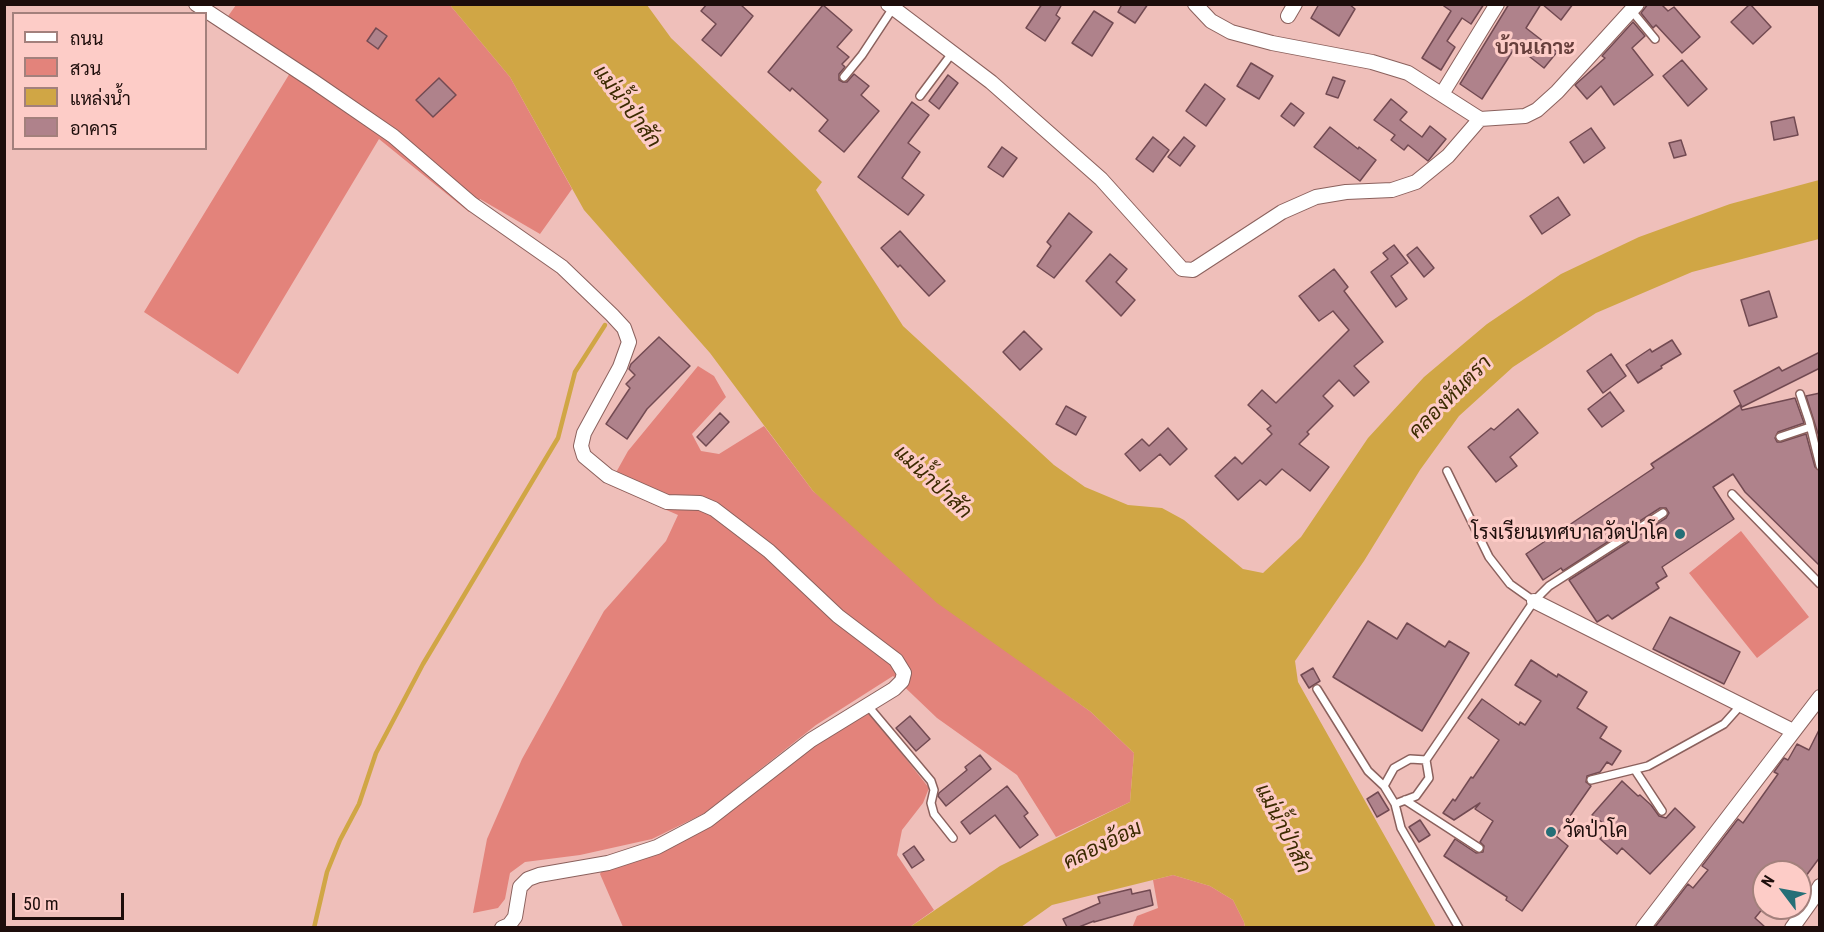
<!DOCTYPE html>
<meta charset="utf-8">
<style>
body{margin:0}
#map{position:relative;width:1824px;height:932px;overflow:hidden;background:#efbfba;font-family:"Roboto Condensed",Sarabun,sans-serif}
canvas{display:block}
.frame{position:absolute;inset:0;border:6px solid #1d0d0b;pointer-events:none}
.legend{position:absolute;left:12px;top:12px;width:195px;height:138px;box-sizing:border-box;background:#fdccc7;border:2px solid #a3807c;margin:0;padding:8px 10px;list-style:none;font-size:18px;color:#1d0d0b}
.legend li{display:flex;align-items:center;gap:12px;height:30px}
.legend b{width:30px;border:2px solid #a3807c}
.north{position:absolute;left:1752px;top:860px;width:60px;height:60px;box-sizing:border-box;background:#fdccc7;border:2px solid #a3807c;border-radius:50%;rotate:302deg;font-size:16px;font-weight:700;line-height:24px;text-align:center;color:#1d0d0b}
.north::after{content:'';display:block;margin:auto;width:21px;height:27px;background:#256f77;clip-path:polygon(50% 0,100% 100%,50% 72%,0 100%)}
.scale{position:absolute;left:12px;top:893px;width:112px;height:27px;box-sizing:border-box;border:3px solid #1d0d0b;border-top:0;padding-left:8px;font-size:18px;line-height:21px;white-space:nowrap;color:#1d0d0b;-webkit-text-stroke:4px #fdccc7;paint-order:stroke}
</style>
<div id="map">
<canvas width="1824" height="932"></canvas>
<div class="frame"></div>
<ul class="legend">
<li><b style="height:8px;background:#fff"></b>ถนน</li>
<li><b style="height:16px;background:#e3837b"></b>สวน</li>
<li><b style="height:16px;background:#d0a645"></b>แหล่งน้ำ</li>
<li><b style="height:16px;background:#af828b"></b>อาคาร</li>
</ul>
<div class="north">N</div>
<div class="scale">50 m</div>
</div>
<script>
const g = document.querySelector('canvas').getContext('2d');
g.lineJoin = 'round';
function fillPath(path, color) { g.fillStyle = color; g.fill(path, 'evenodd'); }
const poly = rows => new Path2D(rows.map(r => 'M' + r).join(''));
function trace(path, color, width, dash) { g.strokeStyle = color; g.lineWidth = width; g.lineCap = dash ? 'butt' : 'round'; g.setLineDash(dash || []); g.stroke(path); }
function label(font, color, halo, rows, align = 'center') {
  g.font = font + ' "Roboto Condensed",Sarabun,sans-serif'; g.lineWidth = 6; g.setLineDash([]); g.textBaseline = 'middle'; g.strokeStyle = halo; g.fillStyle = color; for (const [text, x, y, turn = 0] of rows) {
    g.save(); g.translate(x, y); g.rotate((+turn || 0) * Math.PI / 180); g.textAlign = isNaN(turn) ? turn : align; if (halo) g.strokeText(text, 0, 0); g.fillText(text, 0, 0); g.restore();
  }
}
const green = poly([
 [236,5,450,5,510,77,572,189,540,234,480,199,469,212,379,139,238,374,144,312,290,73,221,26],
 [698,366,714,376,726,397,692,434,701,451,719,454,764,426,813,491,1040,675,1091,712,1134,753,1130,802,1056,837,1017,775,937,718,893,676,816,725,705,813,652,839,580,855,525,862,510,873,505,899,498,908,473,913,487,839,522,759,604,611,666,541,678,515,609,485,628,451],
 [1741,531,1809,617,1757,658,1689,573],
 [869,712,929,788,923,803,902,830,897,855,934,910,910,927,623,927,600,874,604,866,656,850,820,739],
 [1173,875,1210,886,1233,900,1244,922,1245,927,1132,928,1137,916,1158,908,1153,880]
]);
const water = poly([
 [450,5,647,5,671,38,822,182,816,190,903,326,1054,465,1085,487,1128,505,1162,508,1184,520,1243,569,1263,573,1301,537,1368,438,1424,377,1487,324,1561,274,1639,237,1730,204,1819,180,1819,239,1692,272,1596,313,1513,367,1459,416,1420,470,1364,561,1295,661,1298,682,1436,927,1245,927,1244,922,1233,900,1210,886,1173,875,1052,905,1021,927,910,927,1000,866,1130,802,1134,753,1091,712,937,603,813,491,710,353,584,210,510,77]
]);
const stream = poly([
 [314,928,327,872,340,840,359,804,376,753,423,664,558,438,575,372,605,325]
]);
const building = poly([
 [707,4,740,4,753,16,721,56,702,40,716,24,701,11,707,4],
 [1042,4,1062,4,1056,15,1060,18,1045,41,1026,28,1042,4],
 [1122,4,1148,4,1135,23,1118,12,1122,4],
 [1319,4,1349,4,1355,9,1339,36,1311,18,1319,4],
 [1441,4,1484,4,1471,24,1462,18,1447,41,1455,47,1441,70,1422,58,1451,11,1441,4],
 [1509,4,1541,4,1526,28,1557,52,1544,68,1516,46,1482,99,1460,84,1509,4],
 [1542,4,1573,4,1561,20,1542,4],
 [1648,4,1661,4,1668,11,1674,7,1700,37,1682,53,1656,25,1653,28,1641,13,1648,4],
 [1750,4,1771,27,1753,44,1731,22,1750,4],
 [823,5,852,30,837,47,849,57,842,64,845,67,839,74,839,80,843,82,847,82,854,74,869,86,861,95,879,111,844,152,819,131,828,120,792,88,790,91,768,72,823,5],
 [1094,11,1113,23,1092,56,1072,43,1094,11],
 [1633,22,1645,36,1632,48,1653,75,1614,105,1601,86,1587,99,1575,85,1605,58,1602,56,1633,22],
 [376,28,387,36,378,49,367,41,376,28],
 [1682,60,1707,89,1688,106,1663,76,1682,60],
 [1251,63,1273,76,1259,99,1237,86,1251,63],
 [948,75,958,83,939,109,929,101,948,75],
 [1333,77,1345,81,1338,98,1326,94,1333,77],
 [439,78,456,95,433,117,416,100,439,78],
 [1205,84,1225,99,1206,126,1186,111,1205,84],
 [1391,99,1407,112,1400,120,1422,137,1430,126,1446,139,1428,161,1408,145,1404,150,1391,140,1395,135,1374,120,1391,99],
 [912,102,929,115,908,143,920,152,902,178,924,195,908,215,858,177,912,102],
 [1291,103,1304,113,1294,126,1281,116,1291,103],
 [1794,117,1798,135,1774,140,1771,122,1794,117],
 [1330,127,1358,149,1359,147,1376,160,1360,181,1314,147,1330,127],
 [1591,128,1605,148,1584,163,1570,142,1591,128],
 [1153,137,1169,150,1153,172,1136,159,1153,137],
 [1184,137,1195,146,1180,166,1168,157,1184,137],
 [1681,140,1686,155,1674,158,1669,143,1681,140],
 [1002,147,1017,158,1003,177,988,167,1002,147],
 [1558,197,1570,215,1542,234,1530,216,1558,197],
 [1069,213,1092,232,1054,278,1037,266,1051,246,1047,242,1069,213],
 [900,231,945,281,929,296,900,265,898,267,881,248,900,231],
 [1394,245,1408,263,1391,276,1407,299,1396,307,1371,272,1388,259,1383,253,1394,245],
 [1417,247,1434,268,1424,277,1407,255,1417,247],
 [1110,254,1127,269,1116,282,1135,300,1121,316,1086,281,1110,254],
 [1334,269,1348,287,1344,291,1383,342,1354,366,1369,382,1354,396,1339,380,1323,396,1333,406,1307,432,1309,434,1299,444,1329,467,1310,491,1282,469,1266,485,1260,480,1238,500,1215,476,1235,457,1242,464,1272,434,1267,429,1271,426,1248,405,1262,390,1276,403,1349,330,1333,311,1319,321,1299,296,1334,269],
 [1769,291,1777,317,1749,326,1741,300,1769,291],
 [1024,331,1042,349,1020,370,1003,352,1024,331],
 [659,337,690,366,647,409,627,439,606,424,630,388,626,384,635,375,629,369,631,364,659,337],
 [1672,340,1681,354,1661,366,1662,368,1638,383,1626,365,1650,349,1652,352,1672,340],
 [1820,352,1820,368,1742,407,1734,391,1779,367,1782,371,1820,352],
 [1611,354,1626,376,1603,393,1587,371,1611,354],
 [1610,392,1624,411,1602,427,1588,409,1610,392],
 [1820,393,1820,440,1806,396,1820,393],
 [1795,398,1804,423,1778,432,1775,438,1777,442,1781,442,1806,434,1815,467,1820,471,1820,566,1745,492,1733,474,1713,487,1734,519,1662,567,1667,576,1656,583,1659,588,1612,619,1608,615,1597,622,1569,580,1666,518,1669,513,1666,508,1660,508,1563,571,1561,568,1543,580,1526,554,1654,468,1651,464,1740,405,1742,410,1795,398],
 [1066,406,1086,417,1076,435,1056,424,1066,406],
 [1518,409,1538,433,1510,457,1517,466,1496,482,1468,447,1491,428,1494,430,1518,409],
 [720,413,729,422,706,446,697,437,720,413],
 [1168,428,1187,449,1170,465,1160,454,1140,471,1125,454,1142,439,1149,446,1168,428],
 [1670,617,1740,652,1724,684,1653,649,1670,617],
 [1368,621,1397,639,1407,623,1445,647,1449,641,1469,653,1422,731,1333,677,1368,621],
 [1531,660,1557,677,1558,674,1587,692,1577,708,1607,727,1600,738,1621,751,1612,765,1607,762,1600,772,1587,776,1586,782,1591,786,1556,836,1568,846,1522,911,1506,900,1507,897,1444,856,1455,839,1476,853,1483,852,1484,846,1480,842,1493,821,1475,809,1480,803,1454,820,1443,813,1453,799,1455,801,1471,777,1473,778,1499,740,1468,718,1482,699,1519,725,1520,722,1525,725,1541,701,1515,685,1531,660],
 [1313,668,1320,681,1309,688,1301,675,1313,668],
 [910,716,930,739,916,751,896,728,910,716],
 [1820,728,1820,857,1800,884,1800,872,1764,872,1764,907,1755,918,1765,927,1655,927,1688,884,1693,888,1708,870,1702,866,1738,819,1743,823,1778,774,1774,772,1784,758,1788,760,1797,744,1809,750,1820,728],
 [980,755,991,769,946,806,938,796,939,793,967,770,965,767,980,755],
 [1622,781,1638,796,1640,795,1651,805,1659,816,1666,818,1675,808,1695,827,1650,874,1622,848,1617,854,1600,839,1610,828,1592,815,1622,781],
 [1007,786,1028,813,1024,816,1038,835,1020,848,995,815,970,834,961,822,1007,786],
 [1378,792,1389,810,1377,817,1367,799,1378,792],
 [1420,820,1430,835,1419,842,1409,827,1420,820],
 [914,846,924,860,912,868,903,854,914,846],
 [1131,889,1132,894,1150,890,1153,905,1094,922,1094,921,1079,927,1067,927,1063,919,1100,903,1098,897,1131,889]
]);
const lane = poly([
 [1631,10,1655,39],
 [844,77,862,55,893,8],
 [920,96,953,52],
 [1800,394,1809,421,1820,466],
 [1780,437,1810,427],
 [1447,471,1489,557,1510,584,1534,601],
 [1732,494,1820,584],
 [1317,689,1368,771,1384,786,1395,804,1401,828,1459,928],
 [868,706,931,781,934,790,931,803,934,814,953,838],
 [1426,760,1534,601,1549,586,1663,513],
 [1635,770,1662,811],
 [1591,780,1648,766,1724,724,1741,705],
 [1384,786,1394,768,1410,759,1426,760,1429,778,1416,796,1395,804],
 [1405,800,1479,848]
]);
const street = poly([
 [196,4,313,81,393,136,472,204,562,267,612,315,624,328,629,342,620,367,584,433,581,446,584,456,608,476,667,502,700,503,714,509,769,551,838,616,896,660,904,673,902,681,894,689,811,740,708,820,657,847,608,863,539,875,528,879,520,887,515,917,509,925,502,928],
 [888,4,991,82,1101,179,1182,269,1193,270,1282,212,1316,197,1346,192,1392,190,1416,182,1448,156,1480,119],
 [1195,4,1211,21,1231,32,1272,43,1372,62,1408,73,1480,119,1525,116,1537,110,1557,92,1637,4],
 [1288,16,1295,4],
 [1442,94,1497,4],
 [1534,601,1793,731],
 [1643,928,1820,697],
 [1792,928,1812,900,1820,886]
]);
const markers = [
 [1680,534,6,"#256f77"],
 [1551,832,6,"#256f77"]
];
const poiNames = [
 ["โรงเรียนเทศบาลวัดป่าโค",1668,534],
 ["วัดป่าโค",1563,832,"left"]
];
const neighbourhoodNames = [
 ["บ้านเกาะ",1535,49]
];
const waterNames = [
 ["แม่น้ำป่าสัก",626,107,53],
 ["คลองหันตรา",1451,398,-45],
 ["แม่น้ำป่าสัก",932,483,43],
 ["แม่น้ำป่าสัก",1282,829,63],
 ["คลองอ้อม",1103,846,-26]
];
fillPath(green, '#e3837b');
fillPath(water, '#d0a645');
trace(stream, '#d0a645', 4.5);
fillPath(building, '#af828b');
trace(building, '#724a52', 1.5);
trace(lane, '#8b615d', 10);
trace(street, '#8b615d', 16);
trace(lane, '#fff', 7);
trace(street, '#fff', 14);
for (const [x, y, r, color] of markers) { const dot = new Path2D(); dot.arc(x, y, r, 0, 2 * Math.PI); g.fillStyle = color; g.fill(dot); trace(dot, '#fdccc7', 2); }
label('20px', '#1d0d0b', '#fdccc7', poiNames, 'right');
label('bold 21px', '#673f3c', '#fdccc7', neighbourhoodNames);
label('italic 21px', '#3c2b00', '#fdccc7', waterNames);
</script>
